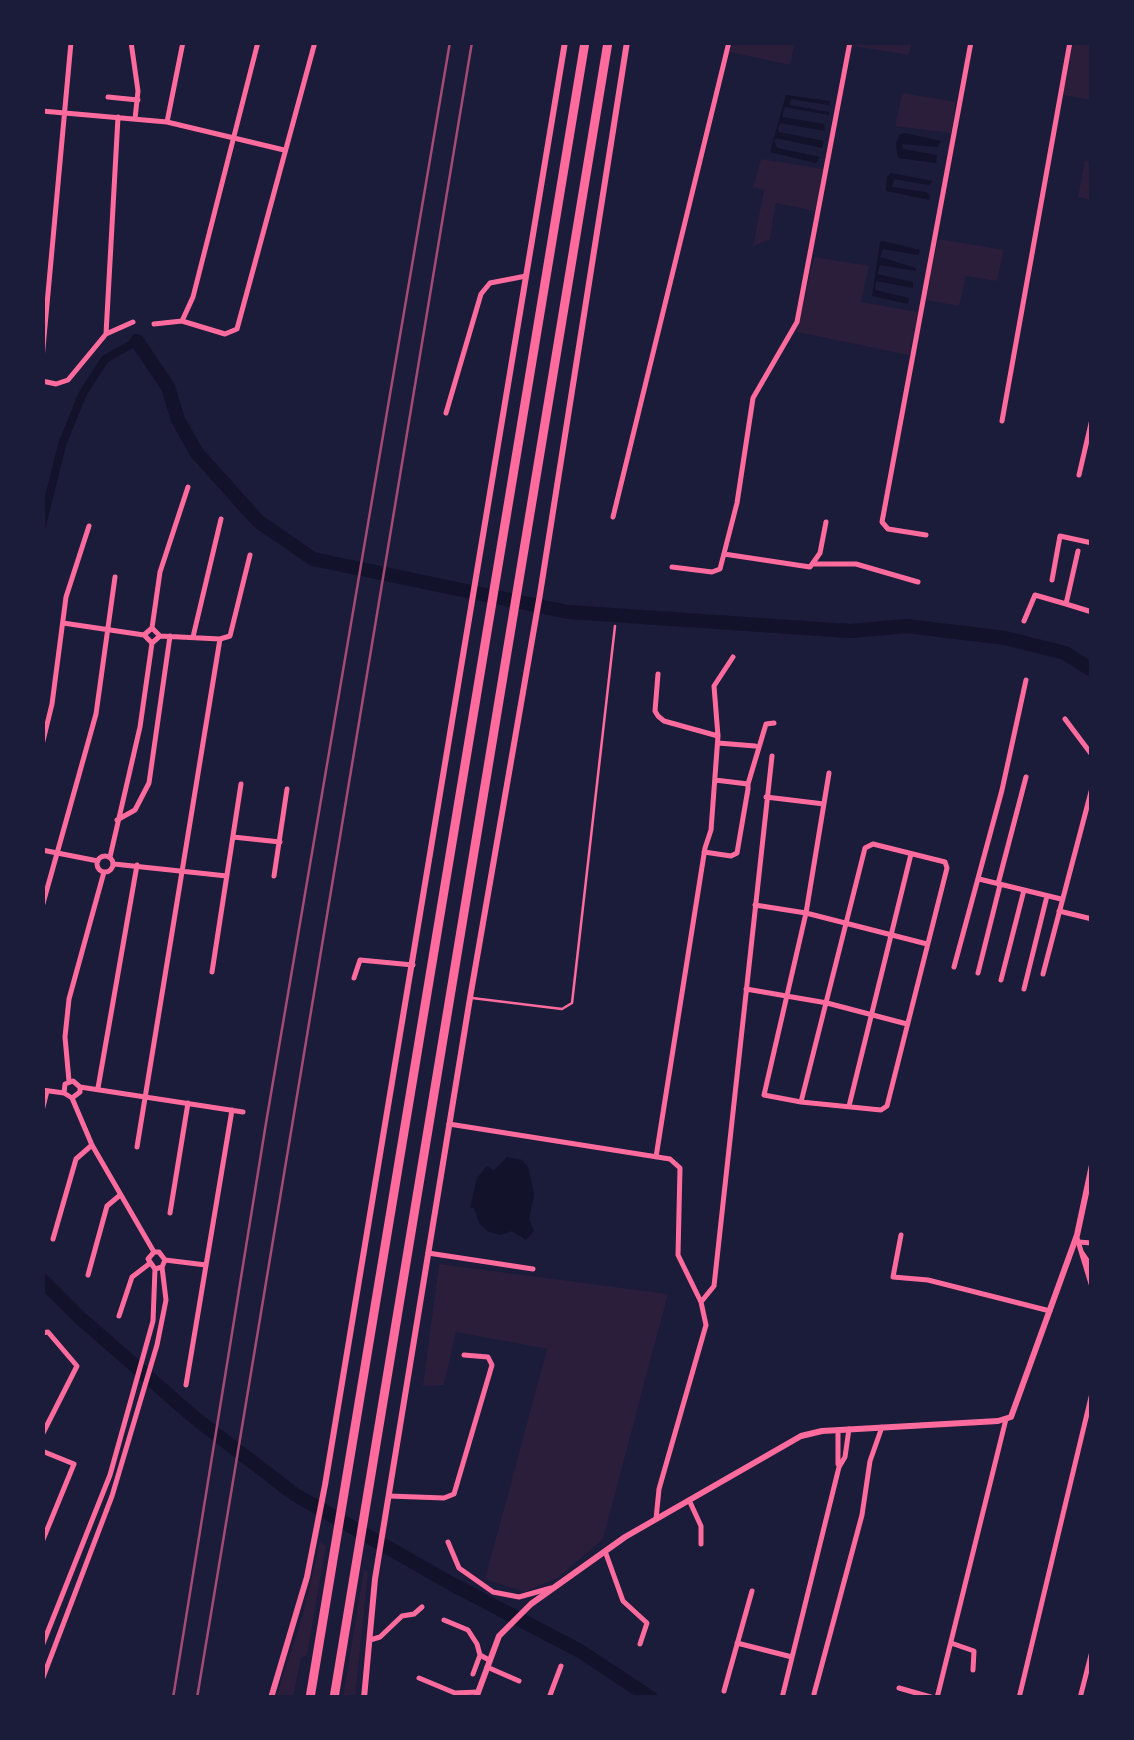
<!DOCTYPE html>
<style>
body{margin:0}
#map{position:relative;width:1134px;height:1740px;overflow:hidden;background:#1b1b3a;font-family:"Sofia Sans Condensed",sans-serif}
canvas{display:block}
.frame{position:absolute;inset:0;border:45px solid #1b1b3a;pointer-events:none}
</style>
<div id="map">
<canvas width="1134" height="1740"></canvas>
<div class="frame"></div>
</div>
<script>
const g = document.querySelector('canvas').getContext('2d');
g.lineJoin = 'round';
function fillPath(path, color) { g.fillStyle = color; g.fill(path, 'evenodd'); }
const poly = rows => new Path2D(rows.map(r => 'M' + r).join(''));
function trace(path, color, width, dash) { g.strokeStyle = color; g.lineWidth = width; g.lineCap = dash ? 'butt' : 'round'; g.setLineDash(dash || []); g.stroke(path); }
const green = poly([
 [732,43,732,42,795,43,790,65,730,52],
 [854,43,854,42,911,43,909,55,853,46],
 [1073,43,1091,43,1091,100,1063,95],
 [902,93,956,102,951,133,895,126],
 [761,159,823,169,815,211,776,203,770,239,753,246,764,190,753,187],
 [1085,160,1091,162,1091,200,1078,197],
 [938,239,1004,250,997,281,966,276,959,306,926,300],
 [814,257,869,266,861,302,918,312,909,355,797,332],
 [439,1264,668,1294,603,1539,559,1577,525,1592,485,1579,547,1349,456,1332,444,1385,423,1386],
 [320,1542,326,1546,307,1655,301,1658,293,1697,276,1697,302,1619],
 [364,1570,368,1572,355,1697,343,1697]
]);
const water = poly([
 [786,95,830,101,829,105,791,99,789,105,829,112,829,115,785,107,782,117,824,124,825,131,780,123,778,129,779,132,824,141,822,148,776,138,774,141,777,148,820,157,816,163,770,152],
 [904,133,941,141,938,147,902,144,903,149,937,155,936,163,898,158,896,144,899,135],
 [891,173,933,181,929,185,894,179,892,187,925,192,929,194,930,200,886,191,887,177],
 [883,241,920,250,918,255,883,249,880,257,916,268,916,271,880,265,877,274,913,282,913,288,876,281,875,290,909,298,908,304,872,296,880,242],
 [507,1157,522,1160,528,1167,531,1180,534,1195,529,1219,534,1231,526,1240,512,1231,500,1235,487,1231,479,1223,474,1208,470,1208,477,1178,487,1166,494,1170]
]);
const canal = poly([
 [42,525,62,445,82,395,105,359,137,341]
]);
const river = poly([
 [137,341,168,387,178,420,197,453,258,521,313,559,568,612,850,631,907,626,1005,638,1065,653,1092,670],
 [42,1280,79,1317,195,1418,294,1494,450,1583,580,1651,651,1698]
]);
const service = poly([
 [472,998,562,1009,572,1003,615,626]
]);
const minor = poly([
 [131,42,138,91,135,119],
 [108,97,138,100],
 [42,111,167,122,284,150],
 [167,122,183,42],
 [182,321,193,297,258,42],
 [154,324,182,321,225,334,237,329,315,42],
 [106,334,118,117],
 [42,359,71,42],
 [42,381,56,384,68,380,106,334,133,322],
 [446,413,481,294,490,283,526,276],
 [1002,421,1070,42],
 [1079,475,1092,419],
 [613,517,729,42],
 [926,535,888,529,882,522,971,42],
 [1078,551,1066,604,1092,612],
 [724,554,810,567,820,553,826,522],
 [814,564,856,564,918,582],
 [672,567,712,572,720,569,737,503,753,398,797,322,850,42],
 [1052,580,1060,536,1092,543],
 [1024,621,1035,595,1066,604],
 [63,623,144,635],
 [152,628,160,636,152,643,144,635,152,628,160,572,188,487],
 [160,636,220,639,230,636,250,555],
 [193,637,221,519],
 [658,674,655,711,658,716,664,721,718,736],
 [1065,719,1092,755],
 [718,743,755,746],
 [42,745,52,704,66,597,89,526],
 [748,784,766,724,774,723],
 [766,797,824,804],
 [117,820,135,810,149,783,170,636],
 [233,837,280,842],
 [42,850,98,861],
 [704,852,731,856,737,853,748,789,748,784,715,780],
 '97 864a8 8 0 1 1 16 0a8 8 0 1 1-16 0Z',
 [110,857,140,727,152,643],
 [114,864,227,876],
 [274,876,287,789],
 [979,879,1061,899],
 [998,884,1026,777],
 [755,905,806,913,927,944],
 [42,907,96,714,115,577],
 [1059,911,1092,919],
 [954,967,1002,790,1026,680],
 [212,972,241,784],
 [978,973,1000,885],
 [1043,974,1092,788],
 [354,978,360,960,413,965],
 [1001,980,1024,890],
 [746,989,827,1003,907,1024],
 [1024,989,1047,896],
 [69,1081,65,1037,69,999,104,872],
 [80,1087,80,1092,72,1098,64,1093,65,1084,73,1081,80,1087,243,1112],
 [98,1088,137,865],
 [42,1090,64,1093],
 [72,1098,92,1145,154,1252],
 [801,1102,865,848,873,844,945,862,947,868,887,1106,881,1110,801,1102,764,1095,806,913,829,773],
 [849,1106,911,854],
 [42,1111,47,1091],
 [449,1124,670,1159,680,1168,678,1255,701,1302,706,1325,659,1489,656,1519],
 [137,1147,220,639],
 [656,1157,705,848,711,830,718,736,714,686,733,657],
 [170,1213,188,1103],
 [901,1235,893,1277,928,1280,1050,1311],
 [53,1239,76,1159,92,1145],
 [1078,1242,1092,1243],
 [428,1253,533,1269],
 [165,1260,162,1267,155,1269,148,1259,154,1252,159,1252,165,1260,206,1265],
 [88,1275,107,1206,119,1196],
 [701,1302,714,1286,772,756],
 [119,1316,132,1277,149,1264],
 [42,1333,48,1332,77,1366,42,1435],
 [186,1385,232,1110],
 [42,1451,74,1464,42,1542],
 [838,1464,838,1430],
 [389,1496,444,1498,454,1494,492,1365,488,1357,464,1355],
 [689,1500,701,1526,701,1544],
 [448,1542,459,1568,493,1592,519,1597,551,1588],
 [605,1551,623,1601,647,1623,640,1644],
 [444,1620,468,1630,477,1644,480,1655,489,1660],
 [370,1640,380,1637,402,1616,414,1614,422,1607],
 [737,1643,792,1657],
 [951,1643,974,1651,973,1670],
 [42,1646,110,1475,153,1321,155,1269],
 [487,1667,519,1681],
 [473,1674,480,1655],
 [419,1678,455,1693,478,1692],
 [42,1680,112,1496,157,1345,166,1300,162,1267],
 [899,1688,934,1698],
 [724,1691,752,1591],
 [814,1694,862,1515,870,1461,882,1427],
 [549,1698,561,1666],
 [782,1698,839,1467,845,1457,849,1429],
 [937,1698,1006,1419],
 [1019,1698,1092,1393],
 [1080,1698,1092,1651]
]);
const tertiary = poly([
 [1077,1238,1092,1287],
 [1082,1253,1092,1268]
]);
const secondary = poly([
 [271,1698,307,1577,325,1485,565,42],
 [364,1698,375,1579,470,998,540,594,627,42],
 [476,1698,499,1636,531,1604,625,1537,801,1436,822,1431,998,1421,1011,1417,1077,1235,1092,1165]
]);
const motorway = poly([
 [310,1698,585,42],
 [334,1698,608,42]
]);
const rail = poly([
 [173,1698,266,1123,450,42],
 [197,1698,472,42]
]);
fillPath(green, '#2a1e3b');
fillPath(water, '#12122b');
trace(canal, '#12122b', 8);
trace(river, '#12122b', 14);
trace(service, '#ff6b9d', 2.5);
trace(minor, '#ff6b9d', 5);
trace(tertiary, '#ff6b9d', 5);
trace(secondary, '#ff6b9d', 6);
trace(motorway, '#ff6b9d', 9);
trace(rail, '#a44b75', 2.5);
</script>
